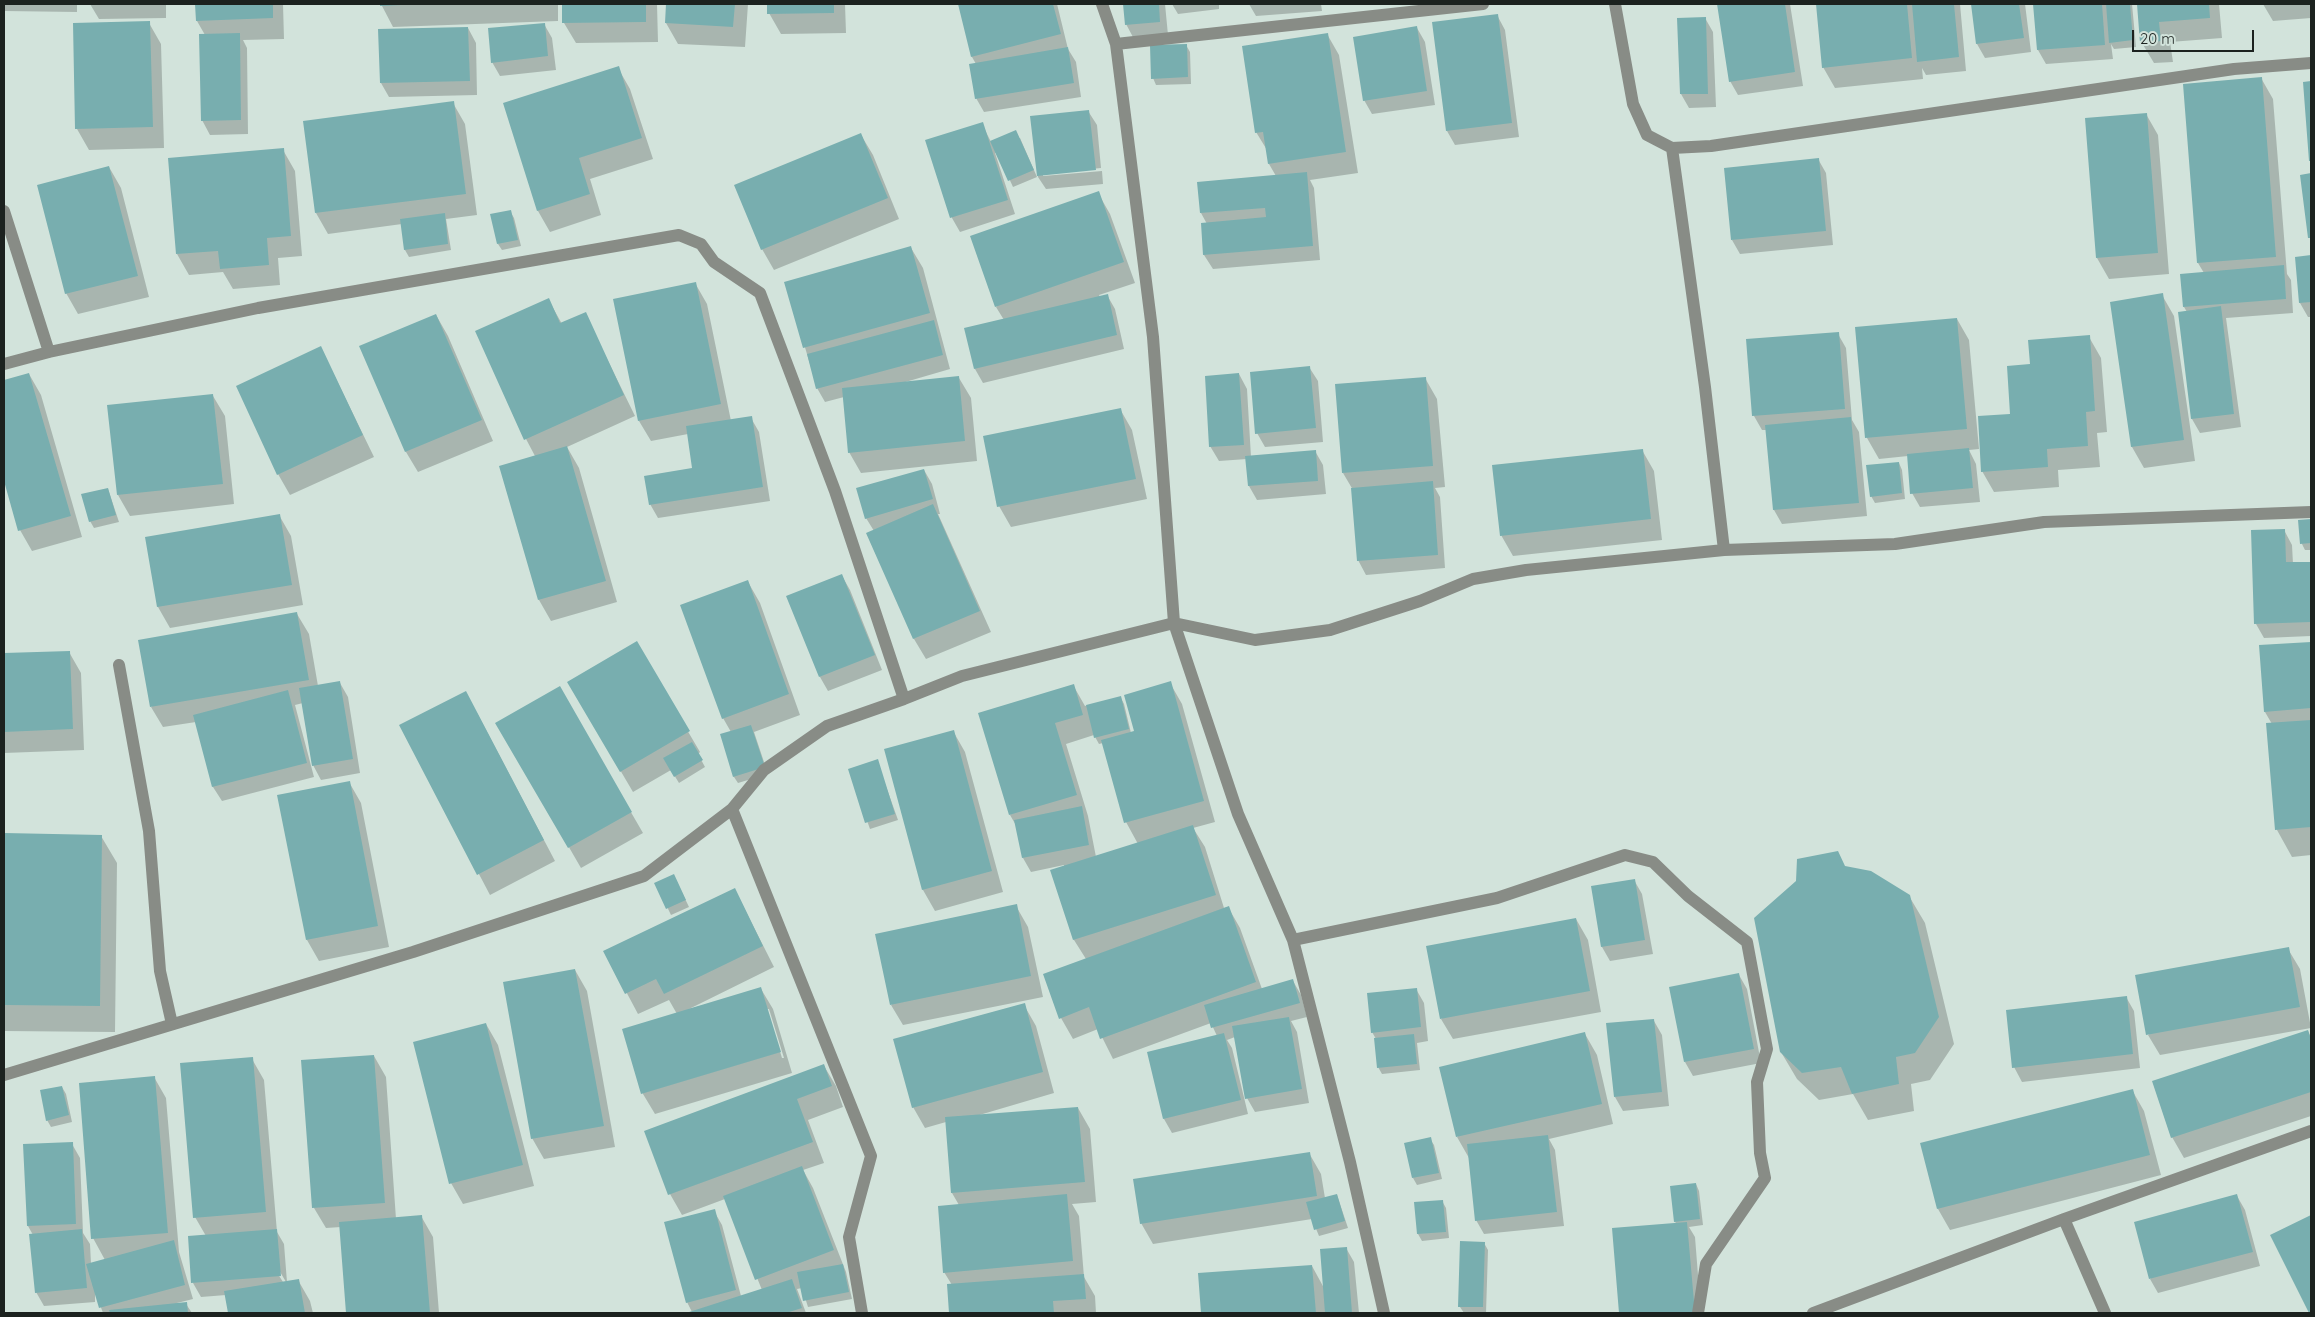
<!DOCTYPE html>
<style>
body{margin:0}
#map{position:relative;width:2315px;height:1317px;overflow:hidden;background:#d2e3db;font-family:Quicksand,sans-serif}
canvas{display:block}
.frame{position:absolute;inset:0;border:5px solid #1c221f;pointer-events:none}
.scale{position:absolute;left:2132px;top:30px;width:122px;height:22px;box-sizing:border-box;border:2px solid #1c221f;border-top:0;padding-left:6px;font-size:15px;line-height:18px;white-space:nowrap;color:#1c221f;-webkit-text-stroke:4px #d2e3db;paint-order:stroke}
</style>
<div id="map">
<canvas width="2315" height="1317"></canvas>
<div class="frame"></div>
<div class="scale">20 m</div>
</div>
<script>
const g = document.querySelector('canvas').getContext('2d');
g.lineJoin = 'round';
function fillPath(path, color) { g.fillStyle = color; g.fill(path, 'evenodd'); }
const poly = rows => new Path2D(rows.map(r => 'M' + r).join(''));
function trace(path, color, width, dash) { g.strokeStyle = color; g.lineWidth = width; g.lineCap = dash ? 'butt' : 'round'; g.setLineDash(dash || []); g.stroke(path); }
const shadow = poly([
 [4,4,77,4,77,12,4,11],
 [90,4,166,4,166,18,99,19],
 [197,4,283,4,284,39,243,40,247,48,248,134,210,135,202,120,205,35,197,21],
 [381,4,558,4,558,21,393,27],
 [563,4,657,4,658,42,576,43,564,23],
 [667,4,748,4,745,47,678,44,666,23],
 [769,4,845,4,846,33,781,34,769,13],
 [959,4,1057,4,1068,49,1076,62,1081,97,984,112,976,98,976,64,972,57],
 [1124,4,1165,4,1168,35,1134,39,1126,24],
 [1172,4,1219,4,1219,9,1178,14],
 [1249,4,1321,4,1322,11,1256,16],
 [1718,4,1790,4,1803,86,1738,95,1730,81],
 [1817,4,1960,4,1966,71,1926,75,1922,68,1923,79,1835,88,1823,67],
 [1972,4,2025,4,2031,52,1985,58,1977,44],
 [2034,4,2132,4,2136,47,2114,49,2111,44,2113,59,2046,64,2038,50],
 [2138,4,2219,4,2222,38,2170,42,2173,62,2154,63,2142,43],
 [2263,4,2311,4,2311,18,2273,21],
 [1497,15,1505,30,1519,137,1455,145,1447,131],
 [1705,18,1713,32,1716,107,1689,108,1681,94],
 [149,23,161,44,164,148,89,150,77,129,74,24],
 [544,24,552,38,556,70,500,76,492,62],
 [468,28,476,43,477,95,389,97,381,83],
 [1417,28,1425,42,1435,105,1372,114,1364,100],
 [1327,34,1339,55,1358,173,1310,180,1314,188,1320,260,1213,269,1204,255,1202,224,1207,224,1201,213,1199,183,1276,176,1269,164,1267,150,1256,132],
 [1186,45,1190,52,1191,84,1156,85,1153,78],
 [618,68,630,89,653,159,590,179,601,215,550,232,538,211,504,104],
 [2261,78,2273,99,2287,274,2291,280,2293,313,2226,318,2241,427,2200,433,2192,419,2187,312,2184,307,2181,275,2204,273,2198,263],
 [2305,83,2311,83,2311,162,2311,161],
 [453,103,465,124,477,215,446,219,451,250,409,257,405,250,402,224,328,234,316,213,304,122],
 [1088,111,1097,125,1101,168,1043,174,1043,176,1102,171,1103,184,1046,189,1038,177,1032,117],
 [2146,114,2158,135,2169,274,2109,279,2097,258],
 [982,124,991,142,1020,138,1037,177,1013,187,997,152,995,153,1015,214,960,232,952,218,927,141],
 [861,135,873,155,899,219,774,270,762,249],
 [283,150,295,171,302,256,278,258,280,285,233,289,223,272,189,275,177,254],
 [1818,159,1826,173,1833,245,1740,254,1732,240],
 [109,167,121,188,149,297,78,314,66,293],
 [2311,175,2311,241,2301,176],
 [1098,193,1110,214,1135,283,1099,295,1100,297,1107,295,1115,309,1124,349,983,383,975,369,965,329,1004,320,996,307],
 [510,211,514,218,521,246,502,250,498,244],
 [911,248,923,268,950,369,902,383,959,378,971,398,977,461,861,473,849,452,844,397,825,402,817,388,786,283],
 [2311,257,2311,317,2308,317,2300,303,2296,258],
 [695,283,707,304,731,421,751,418,759,432,770,501,658,518,650,504,694,470,688,434,651,441,639,421],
 [2162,295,2174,316,2195,461,2144,468,2132,447,2111,303],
 [548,299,562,324,585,314,635,416,567,447,579,468,617,602,551,621,539,600,501,467,535,456,526,439],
 [436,315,448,336,493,441,418,472,406,452,361,347],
 [1957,319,1969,340,1979,449,1969,450,1976,464,1980,502,1920,507,1912,493,1908,456,1879,459,1867,438,1856,328],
 [1838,334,1846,348,1852,420,1859,432,1867,516,1782,524,1774,510,1767,430,1762,430,1754,416,1748,340],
 [2089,337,2101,358,2107,432,2097,433,2100,467,2058,470,2059,487,1994,492,1982,471,2011,415,2031,366],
 [321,348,374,457,290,495,278,474],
 [1309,367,1318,381,1323,442,1265,447,1257,433],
 [29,374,41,395,82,537,32,551,20,530,4,477,4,381],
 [1239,374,1247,389,1251,457,1315,451,1323,465,1326,494,1257,500,1249,486,1247,459,1219,461,1210,446],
 [1425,378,1437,399,1445,487,1435,488,1440,497,1445,568,1366,575,1358,560,1353,490,1343,473],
 [213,396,225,416,234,504,130,516,118,495],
 [1120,409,1132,430,1147,499,1011,527,999,506],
 [1642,450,1654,471,1662,540,1513,556,1501,535],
 [1899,463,1902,470,1905,499,1875,503,1871,496],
 [924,470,932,484,940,514,938,514,991,632,926,659,914,639,867,534,874,531,866,518],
 [108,489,119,522,94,528,90,521],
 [279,515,291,536,303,605,170,628,158,607,146,538],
 [2311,521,2311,550,2305,550,2302,544,2300,522],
 [2284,530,2292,545,2293,564,2311,563,2311,636,2264,638,2256,624],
 [842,576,850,590,882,670,828,691,820,677,788,597],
 [748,582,760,603,800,715,754,732,768,774,738,783,734,777,731,732,723,718],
 [297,614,309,634,318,686,340,683,348,697,360,773,321,780,313,765,303,703,295,705,314,777,222,801,213,787,196,722,163,727,151,707],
 [636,643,700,752,698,754,705,767,679,783,671,770,633,792,569,683],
 [2311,643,2311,855,2292,857,2277,830,2268,724,2272,724,2265,712,2261,646],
 [69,652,81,673,84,750,4,753,4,654],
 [1170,683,1182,704,1215,822,1193,828,1205,847,1224,908,1228,907,1240,928,1262,989,1293,981,1301,995,1307,1017,1291,1021,1297,1032,1309,1103,1255,1112,1247,1098,1235,1037,1227,1040,1232,1048,1248,1114,1172,1133,1164,1119,1148,1053,1217,1036,1211,1023,1113,1059,1098,1029,1073,1039,1061,1018,1086,959,1074,940,1052,871,1064,867,1064,865,1031,872,1023,858,1017,827,1010,815,1073,685,1085,706,1121,698,1124,704,1131,733,1135,732],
 [1094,735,1099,744,1103,743,1126,822,1138,844,1096,857,1088,816,1066,744],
 [559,688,643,833,581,868,497,723],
 [477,713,555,861,490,895,401,726],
 [953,731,965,752,1003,892,935,911,923,890,885,750],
 [877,761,898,820,870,829,849,770],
 [349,782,361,803,389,947,319,961,307,940,279,796],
 [4,835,101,836,117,863,115,1032,4,1031],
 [1845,867,1909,896,1925,923,1954,1044,1930,1080,1911,1084,1914,1111,1868,1120,1853,1094,1819,1100,1797,1079,1781,1052],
 [1634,880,1642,894,1653,954,1610,961,1602,947,1593,887],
 [677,882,689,907,671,915,656,884],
 [735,890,774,967,689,1009,761,989,773,1009,792,1073,655,1114,643,1094,623,1030,677,1014,669,1000,638,1014,605,952],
 [767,1009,769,1009,784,1058,782,1058],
 [1016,906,1028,927,1043,997,903,1025,891,1005],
 [1576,919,1588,940,1601,1012,1453,1039,1441,1019],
 [2288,949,2300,969,2311,1028,2160,1055,2148,1035],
 [575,970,587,991,615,1147,544,1159,532,1138],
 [1739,975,1747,989,1761,1063,1693,1076,1685,1062],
 [1416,989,1424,1003,1428,1041,1417,1043,1420,1070,1382,1074,1378,1067,1376,1039,1372,1032],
 [2126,997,2134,1011,2140,1068,2022,1082,2014,1067],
 [1024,1005,1036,1026,1054,1093,976,1116,1078,1108,1090,1129,1096,1202,1072,1204,1079,1216,1084,1277,1095,1296,1096,1313,950,1313,948,1285,952,1285,944,1272,959,1205,952,1193,946,1122,925,1128,913,1107],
 [1654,1021,1662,1035,1669,1106,1623,1111,1615,1097],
 [486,1024,498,1045,534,1186,463,1204,451,1183],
 [2308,1031,2311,1038,2311,1116,2184,1158,2172,1137],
 [1585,1034,1597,1055,1613,1124,1549,1139,1555,1150,1564,1226,1484,1234,1476,1220,1469,1158,1457,1137],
 [374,1056,386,1077,396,1219,421,1216,433,1237,439,1313,348,1313,341,1227,326,1228,314,1208],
 [252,1059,264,1080,277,1232,284,1244,287,1282,298,1280,310,1301,313,1313,229,1313,226,1295,201,1297,193,1283,206,1236,195,1217],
 [279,1270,286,1282,283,1282,276,1271],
 [824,1066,836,1086,843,1107,808,1120,824,1163,803,1170,813,1188,846,1272,852,1299,808,1307,802,1288,797,1289,806,1313,688,1313,692,1312,687,1302,714,1211,722,1225,741,1296,762,1290,725,1199,682,1215,670,1194],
 [154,1077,166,1098,179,1252,193,1299,177,1303,186,1304,192,1313,103,1313,95,1291,95,1302,44,1306,36,1292,33,1235,28,1226,25,1145,72,1144,80,1158,83,1233,90,1244,91,1264,105,1260,93,1238],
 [62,1087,66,1094,72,1122,51,1127,47,1120],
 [2132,1090,2144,1111,2161,1175,1950,1230,1938,1209,1922,1144],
 [1430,1139,1434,1145,1442,1179,1417,1185,1413,1178],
 [1309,1153,1321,1174,1325,1198,1337,1195,1348,1228,1319,1236,1312,1219,1153,1244,1141,1223],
 [1696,1184,1699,1191,1703,1225,1689,1227,1695,1237,1701,1313,1620,1313,1613,1229,1676,1224,1675,1221],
 [2237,1196,2245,1210,2260,1266,2158,1293,2150,1279],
 [1442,1201,1446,1208,1449,1238,1422,1241,1418,1234,1415,1203],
 [2311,1217,2311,1313,2310,1313,2272,1236],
 [1484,1243,1488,1250,1486,1313,1464,1313,1460,1307],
 [1346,1248,1354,1262,1359,1313,1203,1313,1200,1274,1312,1266,1324,1288]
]);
const building = poly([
 [195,4,273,4,273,18,196,21],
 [380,4,401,4,401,5,380,6],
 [562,4,646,4,646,22,562,23],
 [666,4,735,4,733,27,665,23],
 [767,4,834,4,834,13,767,14],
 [958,4,1053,4,1061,34,971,57],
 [1123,4,1159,4,1160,22,1125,25],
 [1717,4,1785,4,1795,72,1729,82],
 [1816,4,1907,4,1912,58,1822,68],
 [1912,4,1954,4,1959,57,1917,62],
 [1971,4,2019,4,2024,38,1976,44],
 [2033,4,2102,4,2105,45,2037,50],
 [2106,4,2130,4,2133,40,2109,43],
 [2137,4,2209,4,2210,18,2159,22,2161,41,2140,43],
 [1498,14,1512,123,1446,131,1432,22],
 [1706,17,1708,94,1680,94,1677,18],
 [150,21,153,127,75,129,73,23],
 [545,23,548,56,491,63,488,28],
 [1417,26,1427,91,1363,101,1353,37],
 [468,27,470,81,380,83,378,29],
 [240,33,241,120,201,121,199,34],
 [1328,33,1346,152,1268,164,1263,132,1255,133,1242,46],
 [1187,44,1188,77,1151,79,1150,45],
 [1068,47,1074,83,975,99,969,64],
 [619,66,642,138,579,158,590,194,537,211,503,103],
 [2262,77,2276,257,2197,263,2183,84],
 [2311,81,2311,161,2309,161,2303,82],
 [454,101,466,194,315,213,303,121],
 [1089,110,1096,170,1037,176,1030,116],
 [2147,113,2158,253,2096,258,2085,118],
 [983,122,1008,200,950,218,925,140],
 [1016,130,1034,170,1008,181,990,141],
 [861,133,888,198,761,250,734,185],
 [284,148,291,236,267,238,269,265,220,269,218,251,176,254,168,158],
 [1819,158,1826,231,1731,240,1724,168],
 [109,166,138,276,65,294,37,185],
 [1307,172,1313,246,1203,255,1201,223,1266,217,1265,208,1200,213,1197,182],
 [2311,173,2311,238,2308,238,2300,175],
 [1099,191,1124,262,995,307,970,236],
 [511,210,518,240,497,244,490,214],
 [445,213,448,244,404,250,400,219],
 [911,246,930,313,803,348,784,282],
 [2311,255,2311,302,2299,303,2295,257],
 [2284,265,2286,299,2183,307,2180,274],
 [696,282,721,404,638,421,613,299],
 [2163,293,2184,440,2131,447,2110,302],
 [1108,294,1117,335,974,369,964,328],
 [549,298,560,323,586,312,624,395,524,440,475,331],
 [2221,306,2234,414,2191,419,2178,312],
 [436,314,482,420,405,452,359,346],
 [1957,318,1967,429,1865,438,1855,327],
 [934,320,943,355,816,389,807,354],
 [1839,332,1845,409,1752,416,1746,339],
 [2090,335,2095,411,2086,412,2088,446,2047,449,2048,467,1981,472,1978,416,2010,414,2007,366,2030,364,2028,340],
 [321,346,363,435,277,475,236,386],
 [1310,366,1316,428,1255,434,1250,372],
 [29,373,71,516,18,531,4,481,4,380],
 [1239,373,1244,445,1209,447,1205,376],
 [959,376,965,441,848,453,842,388],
 [1426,377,1433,466,1342,473,1335,384],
 [213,394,223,484,117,495,107,405],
 [1121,408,1136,479,997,507,983,436],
 [752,416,763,487,649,505,644,476,692,468,686,426],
 [1851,417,1859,503,1773,510,1765,425],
 [567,446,606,581,538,600,499,466],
 [1969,448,1973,488,1910,494,1907,454],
 [1643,449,1651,519,1500,536,1492,465],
 [1316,450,1318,481,1248,486,1245,456],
 [1899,462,1902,493,1870,497,1866,465],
 [924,469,933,499,865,519,856,488],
 [1433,481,1438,555,1357,561,1351,488],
 [108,488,116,515,89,522,81,494],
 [933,504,980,611,913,639,866,533],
 [280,514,292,585,157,607,145,537],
 [2311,519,2311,543,2300,544,2298,520],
 [2285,529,2286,562,2311,562,2311,622,2254,624,2251,530],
 [842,574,875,655,819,677,786,596],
 [748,580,789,694,722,719,680,605],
 [297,612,309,680,150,707,138,640],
 [637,641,690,731,620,772,567,682],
 [2311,642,2311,708,2264,712,2259,645],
 [70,651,73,729,4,732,4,653],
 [340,681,353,759,312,766,299,688],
 [1171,681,1204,801,1124,823,1101,740,1134,731,1124,695],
 [1074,684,1083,715,1055,723,1077,795,1009,815,978,713],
 [560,686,632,812,568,848,495,723],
 [288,690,307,763,212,787,193,715],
 [466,691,544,840,477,875,399,725],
 [1121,696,1129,729,1094,738,1086,705],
 [2311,720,2311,827,2275,830,2266,723],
 [751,725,765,767,733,777,720,734],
 [954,730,992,871,922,890,884,749],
 [692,742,703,760,674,777,663,758],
 [878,759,895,814,865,823,848,769],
 [350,781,378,926,306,940,277,795],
 [1082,806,1089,845,1022,858,1014,820],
 [1193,825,1216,895,1073,940,1050,870],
 [4,833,102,835,100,1006,4,1005],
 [1838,851,1845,866,1871,871,1910,895,1939,1017,1915,1053,1896,1057,1899,1084,1852,1094,1841,1067,1802,1073,1780,1052,1754,918,1796,881,1797,859],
 [674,874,686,900,666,909,654,883],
 [1635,879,1645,940,1601,947,1591,886],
 [735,888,763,946,664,994,656,979,625,994,603,951],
 [1017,904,1031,976,890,1005,875,934],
 [1229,906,1256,982,1100,1039,1089,1007,1059,1019,1043,974],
 [1576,918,1590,991,1440,1019,1426,946],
 [2289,947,2300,1007,2146,1035,2135,975],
 [575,969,604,1126,531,1139,503,982],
 [1739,973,1754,1049,1684,1062,1669,987],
 [1293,979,1300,1003,1211,1028,1204,1005],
 [761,987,781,1052,641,1094,622,1029],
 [1417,988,1421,1027,1371,1033,1367,993],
 [2127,996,2133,1054,2012,1068,2006,1010],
 [1025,1003,1043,1072,912,1108,893,1039],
 [1289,1017,1302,1089,1245,1099,1232,1026],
 [1654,1019,1662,1092,1614,1097,1606,1023],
 [486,1023,523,1165,449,1184,413,1042],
 [2308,1030,2311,1039,2311,1092,2171,1138,2152,1081],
 [1585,1032,1602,1104,1456,1137,1439,1067],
 [1224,1033,1241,1100,1163,1119,1147,1052],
 [1414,1034,1417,1064,1377,1068,1374,1038],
 [374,1055,385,1203,312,1208,301,1060],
 [253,1057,266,1212,193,1218,180,1063],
 [824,1064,832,1086,797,1099,813,1142,668,1195,644,1131],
 [155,1076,168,1233,91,1239,79,1083],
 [62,1086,69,1115,46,1121,40,1090],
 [2133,1089,2150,1155,1937,1209,1920,1143],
 [1078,1107,1085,1182,951,1193,945,1117],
 [1548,1135,1557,1212,1475,1221,1467,1144],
 [1431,1137,1439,1173,1412,1178,1404,1143],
 [73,1142,76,1224,27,1226,23,1144],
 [1310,1152,1317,1196,1140,1224,1133,1179],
 [802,1166,834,1250,755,1280,723,1196],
 [1696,1183,1700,1219,1674,1222,1670,1186],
 [1067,1194,1073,1261,943,1273,938,1206],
 [1337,1194,1345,1221,1314,1230,1306,1202],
 [2237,1194,2253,1252,2149,1279,2134,1222],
 [1443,1200,1446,1232,1417,1234,1414,1202],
 [715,1209,736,1290,686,1303,664,1222],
 [422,1215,430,1313,346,1313,339,1222],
 [2311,1215,2311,1313,2309,1313,2270,1235],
 [1687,1222,1695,1313,1619,1313,1612,1228],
 [82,1229,87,1288,35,1293,29,1234],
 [277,1229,281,1276,191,1283,188,1236],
 [174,1240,185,1285,99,1308,86,1264],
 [1460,1241,1485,1242,1483,1307,1458,1307],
 [1347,1247,1352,1313,1325,1313,1320,1249],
 [843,1264,849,1292,803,1301,797,1272],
 [1312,1265,1316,1313,1201,1313,1198,1273],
 [1084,1274,1086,1299,1053,1301,1054,1313,949,1313,947,1284],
 [299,1279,305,1313,228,1313,224,1291],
 [792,1279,802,1308,786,1313,686,1313],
 [187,1302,188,1313,110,1313,109,1310]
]);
const street = poly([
 [1102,4,1116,44,1153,337,1174,623,1238,814,1293,940,1350,1162,1384,1313],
 [1615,4,1633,104,1647,135,1672,148,1711,146,2234,69,2311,63],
 [1116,44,1483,4],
 [1672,148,1705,387,1724,550],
 [4,211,49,352],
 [4,364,49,352,258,308,679,235,701,244,714,262,760,293,835,491,904,699],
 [119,665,149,831,160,971,172,1024],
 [732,809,871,1156,849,1237,862,1313],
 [1293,940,1497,898,1625,855,1653,862,1688,896,1747,942,1767,1049,1757,1082,1760,1153,1765,1178,1706,1264,1698,1313],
 [4,1075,413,952,644,876,732,809,764,770,827,726,904,699,962,676,1174,623,1255,640,1330,630,1420,601,1473,579,1526,570,1724,550,1895,544,2044,522,2311,512],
 [2064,1219,2105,1313],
 [1813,1313,2064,1219,2311,1131]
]);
fillPath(shadow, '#0003');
fillPath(building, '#78aeaf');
trace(street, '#888c86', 12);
</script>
